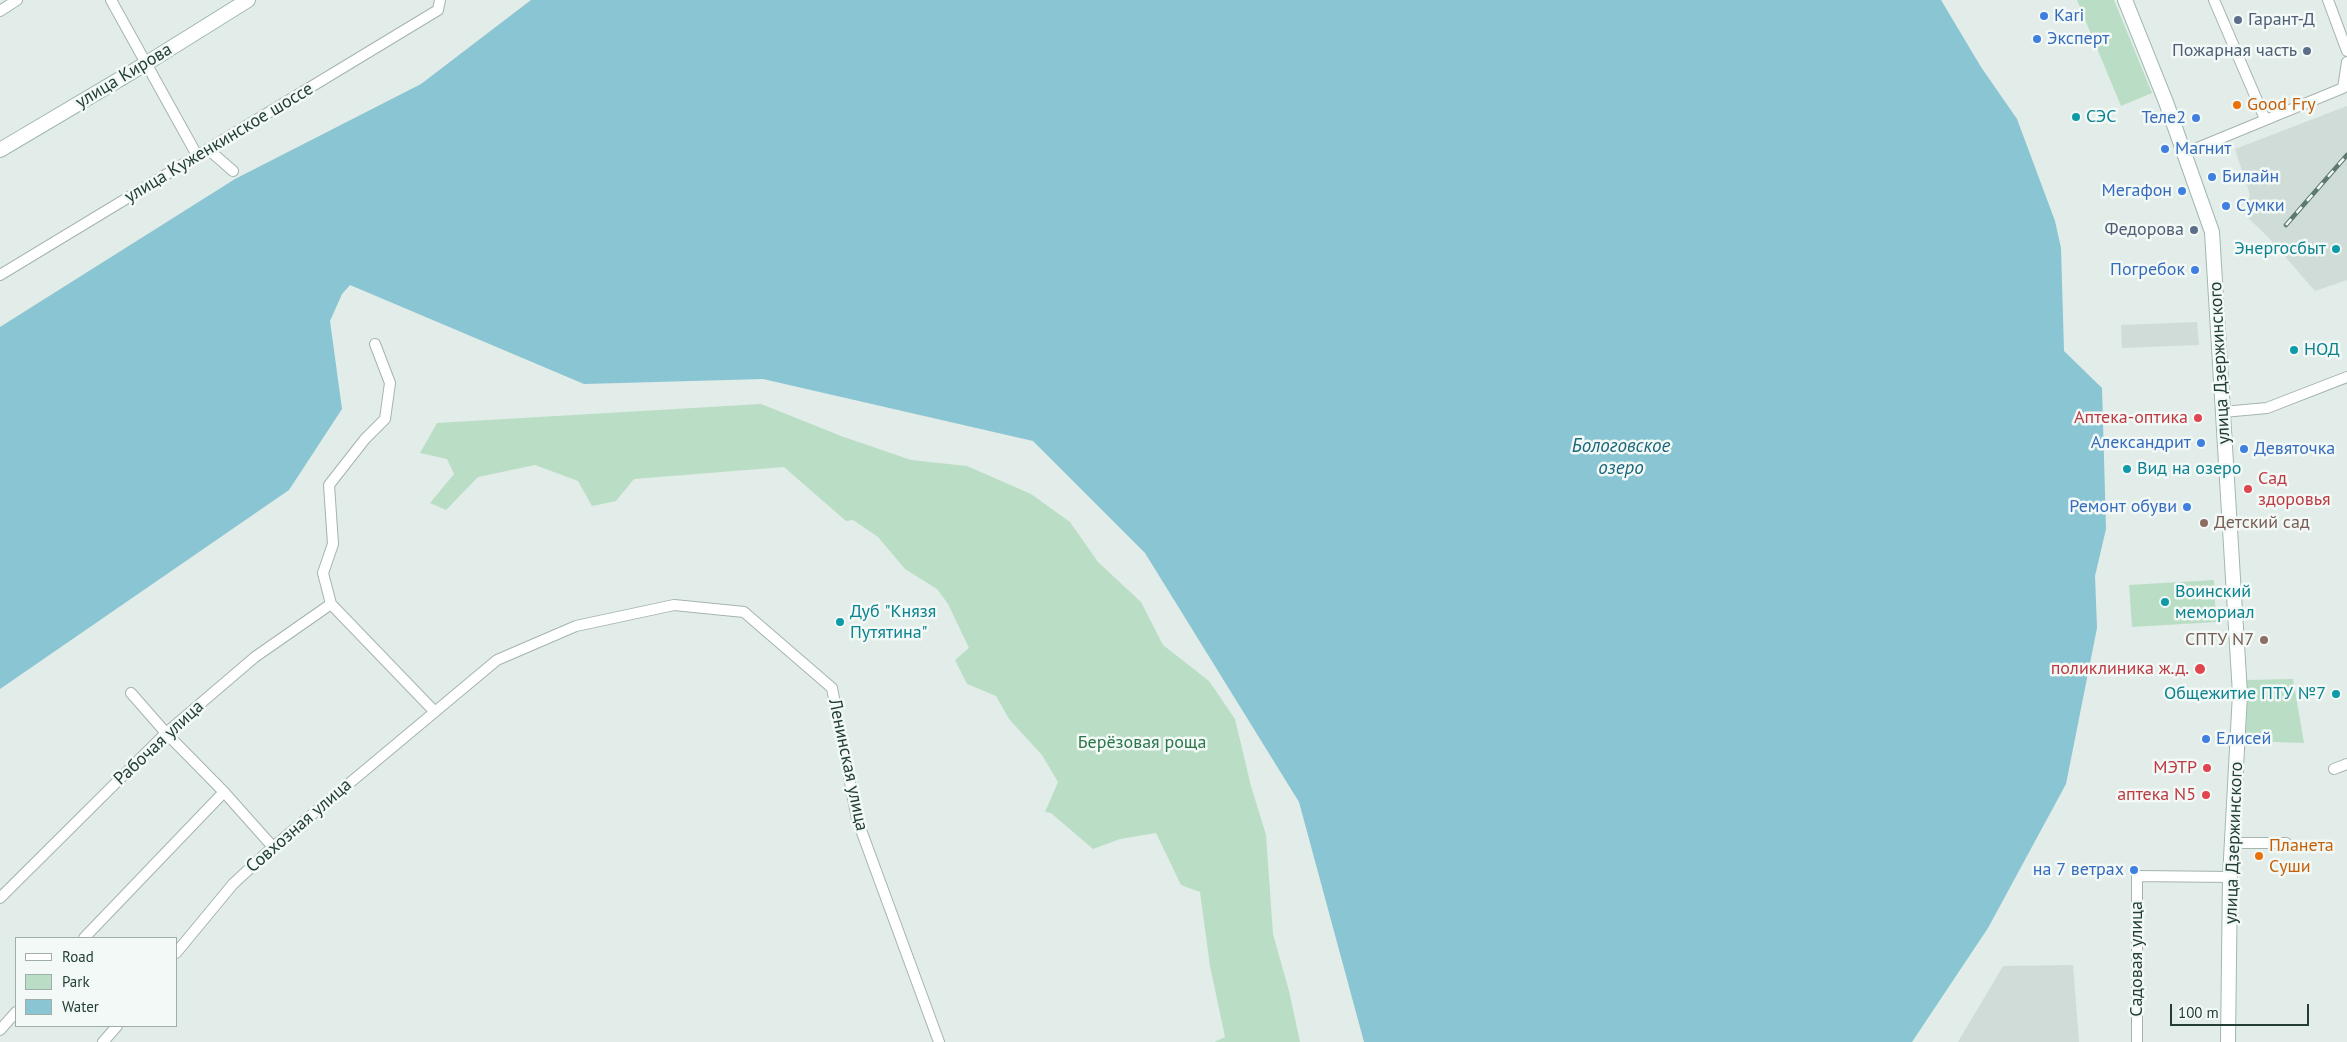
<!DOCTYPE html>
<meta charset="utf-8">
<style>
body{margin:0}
#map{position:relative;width:2347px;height:1042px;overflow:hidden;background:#e2ece8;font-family:"PT Sans",sans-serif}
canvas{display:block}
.legend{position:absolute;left:15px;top:937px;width:162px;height:90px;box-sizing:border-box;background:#f3f9f6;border:1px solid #9faeaa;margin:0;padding:6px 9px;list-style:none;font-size:15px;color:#223e37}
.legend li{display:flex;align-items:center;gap:10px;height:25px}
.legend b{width:25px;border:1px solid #9faeaa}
.scale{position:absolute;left:2170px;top:1004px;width:139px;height:22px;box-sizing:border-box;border:2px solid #223e37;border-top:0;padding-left:6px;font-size:15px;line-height:18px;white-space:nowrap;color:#223e37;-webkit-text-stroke:4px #f3f9f6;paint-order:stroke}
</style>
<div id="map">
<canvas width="2347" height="1042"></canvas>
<ul class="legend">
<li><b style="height:6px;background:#fff"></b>Road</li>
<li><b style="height:14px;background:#badec5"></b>Park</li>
<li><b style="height:14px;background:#89c5d2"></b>Water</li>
</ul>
<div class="scale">100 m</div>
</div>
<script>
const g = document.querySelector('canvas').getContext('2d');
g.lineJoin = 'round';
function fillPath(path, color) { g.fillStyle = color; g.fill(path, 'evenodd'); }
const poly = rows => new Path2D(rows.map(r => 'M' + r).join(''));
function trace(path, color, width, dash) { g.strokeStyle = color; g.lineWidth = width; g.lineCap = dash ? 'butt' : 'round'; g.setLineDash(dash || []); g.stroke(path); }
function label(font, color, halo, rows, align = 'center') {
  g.font = font + ' "PT Sans",sans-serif'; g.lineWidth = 5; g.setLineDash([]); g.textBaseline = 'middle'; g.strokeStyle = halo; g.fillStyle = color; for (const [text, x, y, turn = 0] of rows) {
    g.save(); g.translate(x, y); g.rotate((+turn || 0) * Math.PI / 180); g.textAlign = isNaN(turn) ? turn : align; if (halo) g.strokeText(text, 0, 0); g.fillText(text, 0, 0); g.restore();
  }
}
const built = poly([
 [2347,106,2347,280,2315,291,2268,237,2244,214,2250,195,2235,149],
 [2197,322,2199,345,2122,348,2121,325],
 [2073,965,2079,1042,1958,1042,2003,966]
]);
const green = poly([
 [2077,0,2114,0,2152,93,2121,106],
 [761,404,841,436,911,460,967,466,1031,494,1070,522,1098,562,1141,602,1163,645,1209,681,1235,719,1251,786,1266,835,1273,934,1289,991,1300,1042,1214,1042,1225,1037,1210,966,1200,892,1181,885,1156,833,1120,839,1093,849,1051,813,1045,812,1058,782,1042,755,1009,719,996,696,967,684,955,660,969,648,948,604,937,589,905,569,878,537,853,520,846,521,784,467,634,479,616,501,592,506,578,481,535,465,478,477,446,510,430,503,454,474,447,459,420,453,437,423],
 [2214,580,2216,622,2132,627,2129,585],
 [2293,679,2304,743,2246,741,2247,680]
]);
const water = poly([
 [531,0,1941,0,1981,67,2017,119,2055,221,2061,248,2064,351,2102,388,2106,529,2095,576,2097,628,2066,784,1988,928,1912,1042,1364,1042,1299,802,1145,553,1033,441,763,379,584,384,350,285,342,294,330,321,342,409,289,490,0,689,0,327,235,179,421,84]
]);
const street = poly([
 [111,0,198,157],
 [2214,0,2265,119],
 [2328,0,2347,51],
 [0,11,17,0],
 [209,150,233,171],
 [2185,153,2343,88,2347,62],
 [0,275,438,10,440,0],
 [375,344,390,383,385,419,365,439,329,485,333,544,323,573,331,604,434,711],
 [2223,412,2267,408,2347,377],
 [131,693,166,733,224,792,273,847],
 [2334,769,2347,764],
 [2232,843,2286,843],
 [0,898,166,733,255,657,331,604],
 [84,938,224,792],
 [176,953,233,884,273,847,497,660,576,626,674,605,744,612,832,688,857,819,939,1042],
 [0,1030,16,1012],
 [103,1042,117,1026],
 [2137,1042,2137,876,2230,877]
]);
const secondary = poly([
 [2125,0,2166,102,2212,232,2240,694,2230,877,2228,1042],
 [0,150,147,63,248,0]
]);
const rail = poly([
 [2286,225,2347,155]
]);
const markers = [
 [2044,16,5,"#3f7fe0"],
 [2238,20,5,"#5c6f8a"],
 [2037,39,5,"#3f7fe0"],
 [2307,51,5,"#5c6f8a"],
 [2237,105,5,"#e8710a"],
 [2076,117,5,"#0f9aa8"],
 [2196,118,5,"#3f7fe0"],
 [2165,149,5,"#3f7fe0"],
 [2212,177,5,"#3f7fe0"],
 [2182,191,5,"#3f7fe0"],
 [2226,206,5,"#3f7fe0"],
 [2194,230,5,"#5c6f8a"],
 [2336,249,5,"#0f9aa8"],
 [2195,270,5,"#3f7fe0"],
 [2294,350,5,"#0f9aa8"],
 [2198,418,5,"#e0444e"],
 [2201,443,5,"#3f7fe0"],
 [2244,449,5,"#3f7fe0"],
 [2127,469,5,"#0f9aa8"],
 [2248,489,5,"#e0444e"],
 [2187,507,5,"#3f7fe0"],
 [2204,523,5,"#8d6e63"],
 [2165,602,5,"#0f9aa8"],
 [840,622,5,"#0f9aa8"],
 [2264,640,5,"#8d6e63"],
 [2200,669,6,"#e0444e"],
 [2336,694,5,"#0f9aa8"],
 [2206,739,5,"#3f7fe0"],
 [2207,768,5,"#e0444e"],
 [2206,795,5,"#e0444e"],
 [2259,856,5,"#e8710a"],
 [2134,870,5,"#3f7fe0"]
];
const shopNames = [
 ["Kari",2054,16],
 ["Эксперт",2047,39],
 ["Теле2",2186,118,"right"],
 ["Магнит",2175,149],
 ["Билайн",2222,177],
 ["Мегафон",2172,191,"right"],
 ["Сумки",2236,206],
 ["Погребок",2185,270,"right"],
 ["Александрит",2191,443,"right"],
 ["Девяточка",2254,449],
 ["Ремонт обуви",2177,507,"right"],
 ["Елисей",2216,739],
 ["на 7 ветрах",2124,870,"right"]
];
const serviceNames = [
 ["Гарант-Д",2248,20,"left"],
 ["Пожарная часть",2297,51],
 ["Федорова",2184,230]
];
const streetNames = [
 ["улица Кирова",124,76,-31],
 ["улица Куженкинское шоссе",219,143,-31],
 ["улица Дзержинского",2220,363,-93],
 ["Рабочая улица",159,743,-43],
 ["Ленинская улица",848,765,78],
 ["Совхозная улица",299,826,-41],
 ["улица Дзержинского",2234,843,-88],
 ["Садовая улица",2137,959,-90]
];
const foodNames = [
 ["Good Fry",2247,105],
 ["Планета",2269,846],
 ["Суши",2269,867]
];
const cultureNames = [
 ["СЭС",2086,117],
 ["Энергосбыт",2326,249,"right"],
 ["НОД",2304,350],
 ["Вид на озеро",2137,469],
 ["Воинский",2175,592],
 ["мемориал",2175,613],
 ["Дуб \"Князя",850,612],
 ["Путятина\"",850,633],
 ["Общежитие ПТУ №7",2326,694,"right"]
];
const healthNames = [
 ["Аптека-оптика",2188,418],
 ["Сад",2258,479,"left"],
 ["здоровья",2258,500,"left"],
 ["поликлиника ж.д.",2189,669],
 ["МЭТР",2197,768],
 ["аптека N5",2196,795]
];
const educationNames = [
 ["Детский сад",2214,523],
 ["СПТУ N7",2254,640,"right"]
];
const parkNames = [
 ["Берёзовая роща",1142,743]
];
const waterNames = [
 ["Бологовское",1621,447],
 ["озеро",1621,469]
];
fillPath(built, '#d0dcd7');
fillPath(green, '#badec5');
fillPath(water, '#89c5d2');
trace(street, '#a5b4af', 12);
trace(secondary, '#a0b8b1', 16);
trace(street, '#fff', 10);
trace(secondary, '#fff', 14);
trace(rail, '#5c7972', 4.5);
trace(rail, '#f3f9f6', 2.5, [8]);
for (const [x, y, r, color] of markers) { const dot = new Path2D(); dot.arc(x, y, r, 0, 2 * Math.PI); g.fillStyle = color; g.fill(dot); trace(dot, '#f3f9f6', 2); }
label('18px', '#366cbe', '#f3f9f6', shopNames, 'left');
label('18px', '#4e5e75', '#f3f9f6', serviceNames, 'right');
label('18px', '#223e37', '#f3f9f6', streetNames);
label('18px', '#c56008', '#f3f9f6', foodNames, 'left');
label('18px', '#0d838f', '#f3f9f6', cultureNames, 'left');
label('18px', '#be3a42', '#f3f9f6', healthNames, 'right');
label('18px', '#785e54', '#f3f9f6', educationNames, 'left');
label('18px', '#2b754a', '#f3f9f6', parkNames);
label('italic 19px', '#1b677b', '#f3f9f6', waterNames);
</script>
